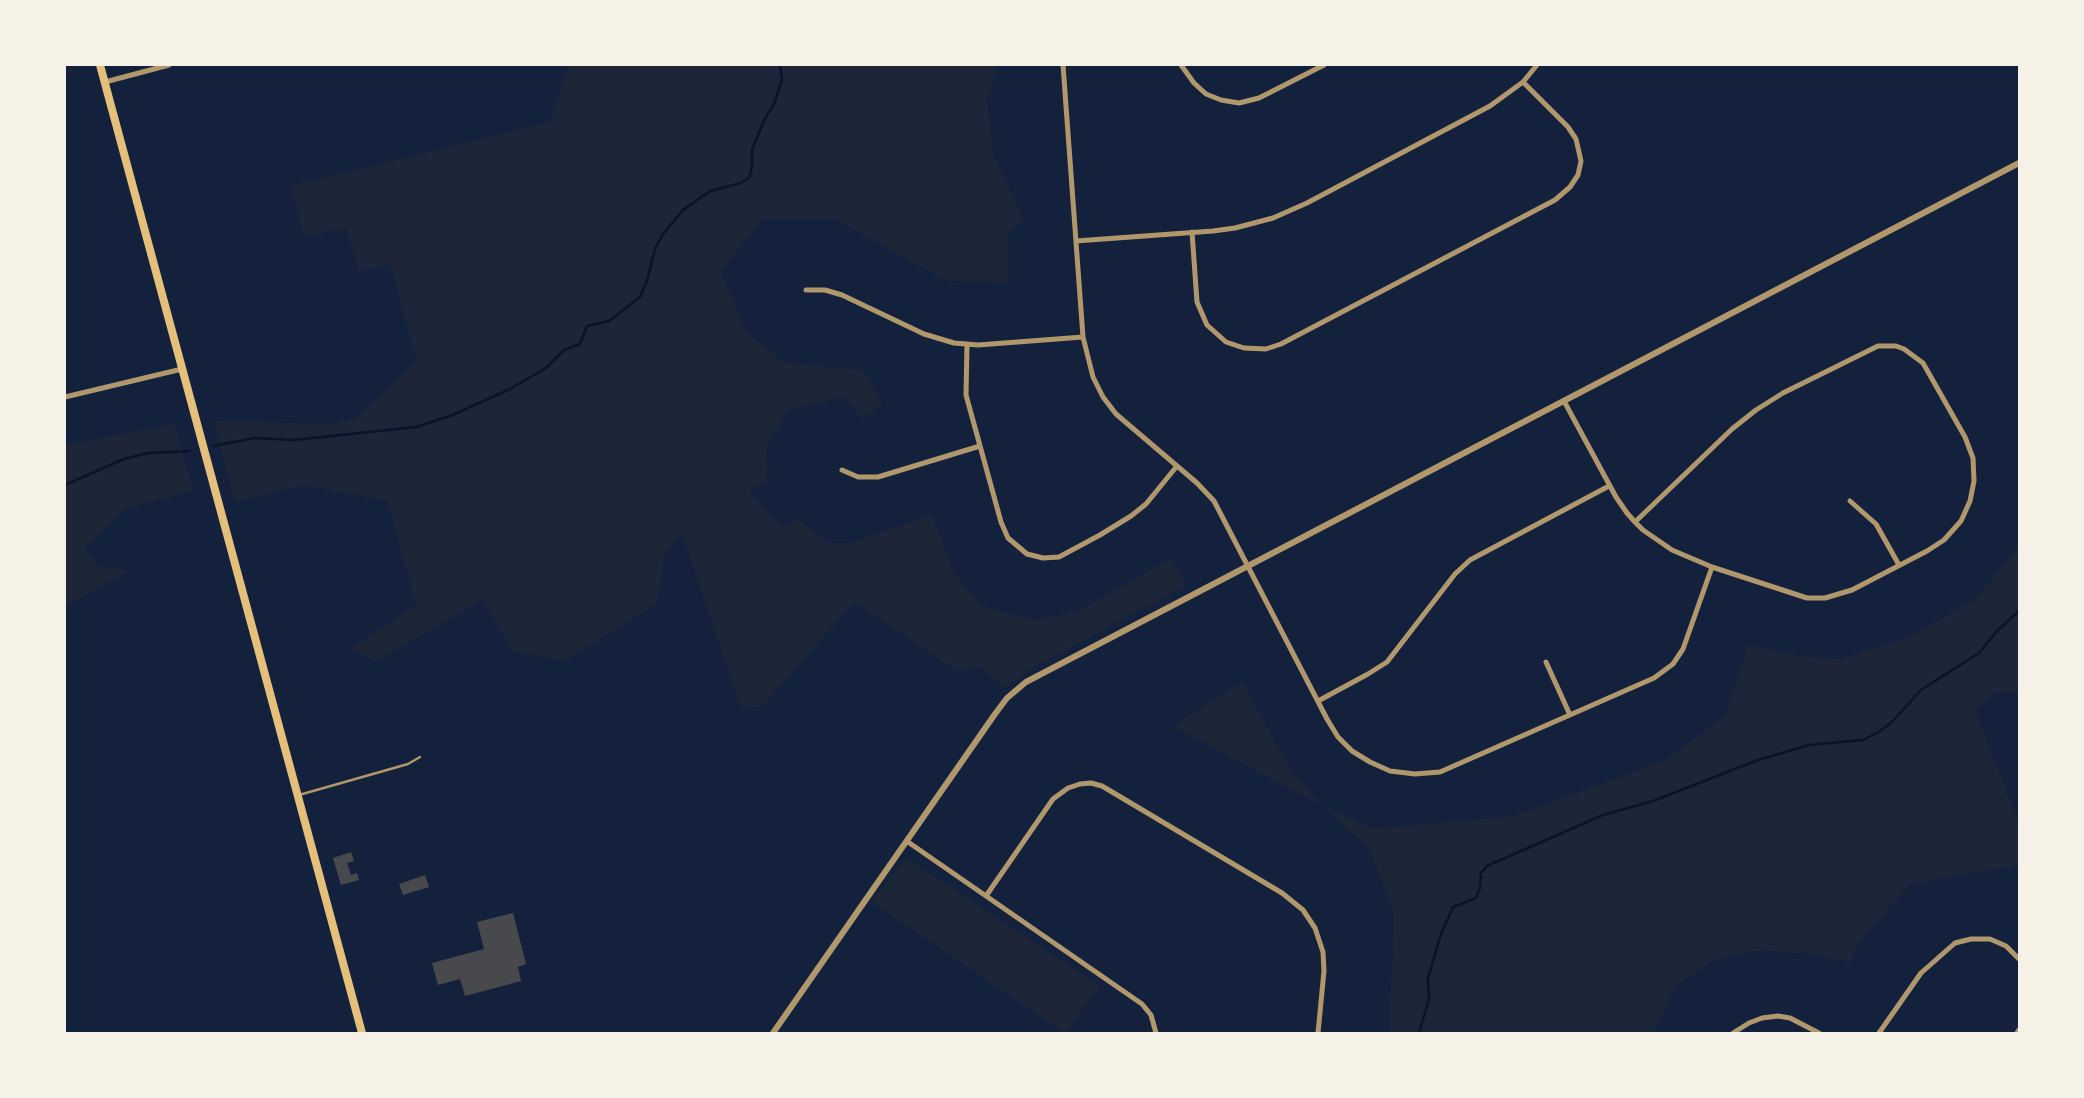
<!DOCTYPE html>
<style>
body{margin:0}
#map{position:relative;width:2084px;height:1098px;overflow:hidden;background:#14213d;font-family:Roboto,sans-serif}
canvas{display:block}
.frame{position:absolute;inset:0;border:66px solid #f6f1e7;pointer-events:none}
</style>
<div id="map">
<canvas width="2084" height="1098"></canvas>
<div class="frame"></div>
</div>
<script>
const g = document.querySelector('canvas').getContext('2d');
g.lineJoin = 'round';
function fillPath(path, color) { g.fillStyle = color; g.fill(path, 'evenodd'); }
const poly = rows => new Path2D(rows.map(r => 'M' + r).join(''));
function trace(path, color, width, dash) { g.strokeStyle = color; g.lineWidth = width; g.lineCap = dash ? 'butt' : 'round'; g.setLineDash(dash || []); g.stroke(path); }
const green = poly([
 [569,65,998,65,987,99,993,154,1024,220,1008,232,1008,282,947,281,834,219,763,219,721,271,746,332,785,363,864,370,883,405,861,418,844,397,788,410,766,447,768,480,749,491,783,528,798,519,828,543,850,543,932,515,954,573,982,606,1034,620,1077,612,1171,558,1187,585,1032,668,1005,688,980,667,957,671,854,602,762,707,740,706,682,534,665,552,658,603,565,661,513,651,482,600,375,662,351,648,416,605,387,501,305,485,235,502,213,421,323,424,354,420,417,361,390,264,359,272,346,228,304,237,290,186,550,122],
 [175,424,193,491,127,508,85,549,98,566,129,570,65,607,65,445],
 [2019,547,2019,691,1994,693,1975,710,2019,823,2019,865,1910,884,1856,946,1851,962,1804,953,1756,951,1715,960,1676,986,1653,1033,1389,1033,1394,913,1369,848,1324,807,1173,726,1242,682,1293,774,1324,807,1374,829,1514,816,1664,761,1725,716,1748,645,1800,656,1841,659,1908,638,1974,600],
 [906,858,1100,986,1065,1033,871,902]
]);
const stream = poly([
 [213,446,255,438,294,440,416,427,450,416,510,389,546,368,564,350,580,344,587,326,609,321,640,297,647,281,655,249,663,234,683,210,710,191,741,183,749,178,752,167,752,150,764,120,775,102,782,79,780,65],
 [65,485,124,459,148,453,190,451],
 [1419,1033,1429,999,1428,978,1441,934,1453,907,1476,898,1480,888,1481,873,1487,866,1603,815,1653,801,1758,760,1809,745,1863,740,1879,732,1893,721,1921,690,1979,653,1997,631,2019,611]
]);
const building = poly([
 [351,852,354,861,347,863,351,875,357,873,359,880,341,885,333,858],
 [425,875,429,887,403,895,399,884],
 [513,913,526,964,518,967,521,981,465,996,460,979,438,985,432,963,484,949,477,922]
]);
const service = poly([
 [299,795,408,764,420,757]
]);
const minor = poly([
 [1063,65,1083,337,1093,377,1103,397,1116,414,1197,483,1214,501,1327,719,1338,737,1352,751,1370,762,1390,771,1415,774,1440,772,1654,678,1673,664,1683,649,1712,567],
 [1181,65,1194,83,1206,94,1221,100,1239,103,1259,98,1324,65],
 [105,82,169,65],
 [1192,232,1197,302,1207,325,1226,342,1244,348,1266,349,1281,344,1555,200,1570,187,1578,175,1581,161,1576,139,1568,127,1523,82],
 [1076,241,1213,231,1235,228,1273,218,1307,203,1490,106,1523,82,1537,65],
 [806,290,825,290,842,295,924,334,954,343,978,345,1083,337],
 [967,344,966,395,1001,522,1008,538,1027,554,1043,558,1059,557,1100,535,1131,516,1146,504,1177,466],
 [65,397,182,369],
 [1564,401,1616,497,1627,513,1635,522,1643,530,1672,550,1712,567,1807,598,1825,598,1852,590,1927,551,1944,540,1961,521,1970,501,1974,481,1973,458,1965,437,1923,363,1904,349,1896,346,1878,346,1783,393,1756,410,1732,429,1635,522],
 [842,470,858,477,878,477,980,446],
 [1850,501,1876,524,1899,565],
 [1546,662,1570,715],
 [1318,701,1368,674,1387,662,1455,574,1470,560,1609,486],
 [908,842,1142,1004,1151,1015,1156,1033],
 [986,896,1053,799,1068,788,1080,784,1091,783,1102,786,1282,893,1303,910,1315,928,1323,952,1324,971,1318,1033],
 [1733,1033,1749,1023,1762,1018,1778,1016,1790,1018,1819,1033],
 [1879,1033,1921,973,1955,943,1971,939,1990,939,2006,946,2019,959],
 [2017,1033,2019,1030]
]);
const tertiary = poly([
 [773,1033,995,714,1007,698,1026,682,2019,163]
]);
const primary = poly([
 [100,65,362,1033]
]);
fillPath(green, '#1d2539');
trace(stream, '#0b132b', 2.5);
fillPath(building, '#48494c');
trace(service, '#b1986c', 2.5);
trace(minor, '#b1986c', 5);
trace(tertiary, '#b1986c', 6);
trace(primary, '#e5c07b', 8);
</script>
